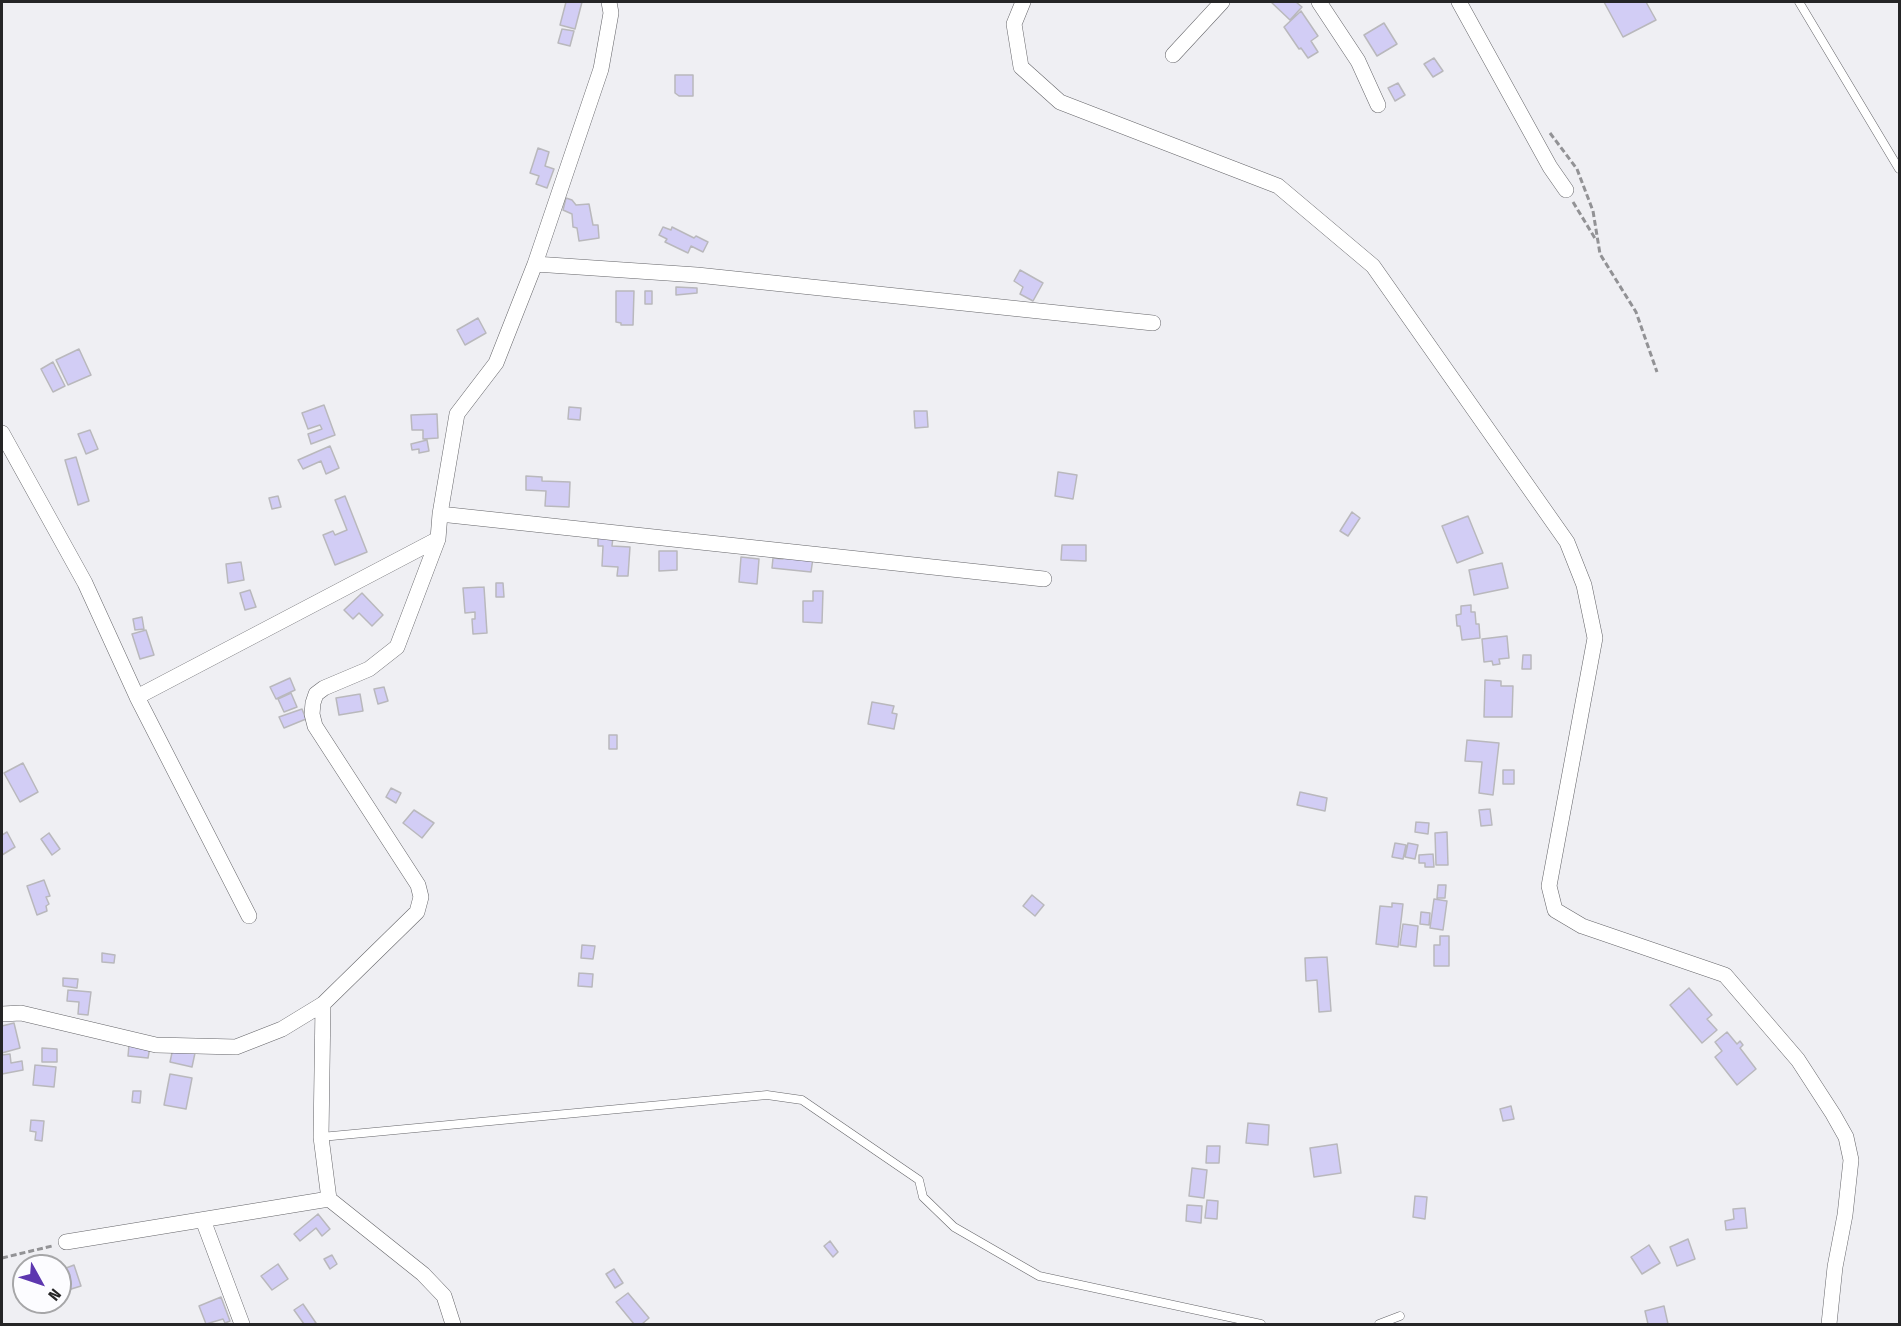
<!DOCTYPE html>
<style>
body{margin:0}
#map{position:relative;width:1901px;height:1326px;overflow:hidden;background:#efeff3;font-family:"Fira Sans Condensed",sans-serif}
canvas{display:block}
.frame{position:absolute;inset:0;border:3px solid #252526;pointer-events:none}
.north{position:absolute;left:12px;top:1254px;width:60px;height:60px;box-sizing:border-box;background:#fcfcff;border:2px solid #a6a6a8;border-radius:50%;rotate:130deg;font-size:16px;font-weight:700;line-height:24px;text-align:center;color:#252526}
.north::after{content:'';display:block;margin:auto;width:21px;height:27px;background:#5d37af;clip-path:polygon(50% 0,100% 100%,50% 72%,0 100%)}
</style>
<div id="map">
<canvas width="1901" height="1326"></canvas>
<div class="frame"></div>
<div class="north">N</div>
</div>
<script>
const g = document.querySelector('canvas').getContext('2d');
g.lineJoin = 'round';
function fillPath(path, color) { g.fillStyle = color; g.fill(path, 'evenodd'); }
const poly = rows => new Path2D(rows.map(r => 'M' + r).join(''));
function trace(path, color, width, dash) { g.strokeStyle = color; g.lineWidth = width; g.lineCap = dash ? 'butt' : 'round'; g.setLineDash(dash || []); g.stroke(path); }
const building = poly([
 [566,2,582,2,575,29,560,25,566,2],
 [1271,2,1296,2,1302,7,1290,20,1271,2],
 [1604,2,1646,2,1656,20,1623,37,1604,2],
 [1301,11,1318,36,1311,41,1318,52,1308,58,1301,48,1299,49,1284,27,1301,11],
 [1384,23,1397,44,1377,56,1364,35,1384,23],
 [562,29,574,31,570,46,558,43,562,29],
 [1434,58,1443,71,1433,77,1424,64,1434,58],
 [675,75,693,75,693,96,679,96,675,93,675,75],
 [1398,83,1405,95,1395,101,1388,88,1398,83],
 [538,148,549,152,545,166,554,169,547,188,536,184,539,176,530,173,538,148],
 [566,198,572,200,576,205,589,204,593,225,598,225,599,238,579,241,577,228,573,227,572,214,563,210,566,198],
 [663,227,671,230,672,227,694,238,696,236,708,242,703,252,691,246,688,253,665,242,667,239,659,235,663,227],
 [1020,270,1043,283,1033,301,1020,294,1023,287,1014,281,1020,270],
 [676,287,697,288,697,293,676,295,676,287],
 [616,291,634,291,633,325,621,325,621,323,616,322,616,291],
 [645,291,652,291,652,304,645,304,645,291],
 [478,318,486,333,465,345,457,330,478,318],
 [79,349,91,375,68,385,56,360,79,349],
 [53,362,65,386,53,392,41,369,53,362],
 [324,405,335,435,311,444,308,434,322,429,320,425,308,429,302,413,324,405],
 [569,407,581,408,580,420,568,419,569,407],
 [914,411,927,411,928,427,915,428,914,411],
 [437,414,438,438,423,439,423,430,412,430,411,415,437,414],
 [90,430,98,449,86,454,78,434,90,430],
 [427,440,429,451,419,453,419,449,412,450,411,444,427,440],
 [330,446,339,468,326,474,321,461,303,469,298,460,330,446],
 [76,457,89,501,78,505,65,460,76,457],
 [1058,472,1077,475,1073,499,1055,496,1058,472],
 [526,476,542,477,542,481,570,482,569,507,545,506,546,491,526,490,526,476],
 [278,496,281,507,272,509,269,498,278,496],
 [345,496,367,552,335,565,323,535,333,531,335,535,347,530,335,500,345,496],
 [1352,512,1360,518,1348,536,1340,531,1352,512],
 [1468,516,1483,553,1457,563,1442,526,1468,516],
 [598,536,613,537,612,546,630,547,628,576,617,576,618,567,602,566,603,546,598,546,598,536],
 [1062,545,1086,545,1086,561,1061,560,1062,545],
 [659,551,677,551,677,570,659,571,659,551],
 [783,555,813,558,811,572,772,568,773,558,783,559,783,555],
 [741,557,759,559,757,584,739,582,741,557],
 [241,562,244,580,228,583,226,564,241,562],
 [1502,563,1508,588,1474,595,1469,570,1502,563],
 [496,583,503,583,504,597,496,597,496,583],
 [484,587,487,633,473,634,472,619,475,619,475,612,465,613,463,588,484,587],
 [250,590,256,607,245,610,240,593,250,590],
 [813,591,823,591,822,623,803,622,803,601,813,601,813,591],
 [362,593,383,615,372,626,359,613,353,619,344,610,362,593],
 [1471,605,1471,612,1475,612,1476,624,1479,624,1480,638,1462,640,1460,626,1457,626,1456,615,1461,614,1461,606,1471,605],
 [142,617,144,629,135,630,133,619,142,617],
 [146,630,154,655,140,659,132,634,146,630],
 [1507,636,1509,658,1499,659,1500,664,1493,665,1492,661,1484,662,1482,639,1507,636],
 [1523,655,1531,655,1531,669,1522,669,1523,655],
 [290,678,295,690,276,699,270,687,290,678],
 [1485,680,1501,681,1501,686,1513,686,1512,717,1484,717,1485,680],
 [384,687,388,701,378,704,374,689,384,687],
 [291,693,297,707,284,712,278,699,291,693],
 [360,694,363,711,339,715,336,698,360,694],
 [872,702,894,706,892,713,897,714,894,729,868,724,872,702],
 [302,709,306,719,284,728,279,717,302,709],
 [609,735,617,735,617,749,609,749,609,735],
 [1467,740,1499,743,1493,795,1479,793,1482,762,1465,761,1467,740],
 [23,763,38,792,20,802,4,773,23,763],
 [1503,770,1514,770,1514,784,1503,784,1503,770],
 [391,788,401,793,396,803,386,797,391,788],
 [1300,792,1327,798,1325,811,1297,805,1300,792],
 [1490,809,1492,825,1481,826,1479,810,1490,809],
 [414,810,434,823,422,838,403,823,414,810],
 [1416,822,1429,823,1428,834,1415,832,1416,822],
 [7,832,15,847,2,855,2,835,7,832],
 [1447,832,1448,865,1436,865,1435,833,1447,832],
 [49,833,60,849,52,855,41,839,49,833],
 [1395,843,1406,845,1403,859,1392,857,1395,843],
 [1408,843,1418,845,1415,859,1405,857,1408,843],
 [1433,854,1434,867,1425,867,1425,863,1419,863,1419,855,1433,854],
 [44,880,50,896,46,897,49,904,46,906,47,911,37,915,27,886,44,880],
 [1438,885,1446,885,1445,898,1437,898,1438,885],
 [1032,895,1044,905,1035,916,1023,906,1032,895],
 [1434,899,1447,901,1443,930,1430,928,1434,899],
 [1392,903,1403,904,1398,947,1376,944,1380,906,1392,907,1392,903],
 [1421,912,1430,913,1429,925,1420,924,1421,912],
 [1403,924,1418,926,1416,947,1400,945,1403,924],
 [1440,936,1449,936,1449,966,1434,966,1434,945,1440,945,1440,936],
 [582,945,595,946,593,959,581,958,582,945],
 [102,953,115,955,114,963,102,962,102,953],
 [1327,957,1331,1011,1319,1012,1317,980,1306,981,1305,958,1327,957],
 [579,973,593,974,592,987,578,986,579,973],
 [63,978,78,979,77,988,63,986,63,978],
 [1689,988,1712,1015,1707,1019,1717,1030,1702,1043,1670,1005,1689,988],
 [68,990,91,992,88,1015,78,1014,79,1002,67,1001,68,990],
 [14,1023,20,1048,2,1053,2,1026,14,1023],
 [1727,1032,1737,1044,1740,1041,1743,1045,1740,1048,1756,1069,1737,1085,1715,1057,1722,1051,1715,1042,1727,1032],
 [129,1045,150,1047,148,1058,128,1056,129,1045],
 [42,1048,57,1049,57,1062,42,1062,42,1048],
 [173,1048,195,1053,192,1067,170,1062,173,1048],
 [10,1054,11,1063,22,1061,23,1070,2,1074,2,1055,10,1054],
 [35,1065,56,1067,54,1087,33,1085,35,1065],
 [170,1074,192,1078,186,1109,164,1105,170,1074],
 [133,1091,141,1091,140,1103,132,1102,133,1091],
 [1511,1106,1514,1119,1503,1121,1500,1109,1511,1106],
 [31,1120,44,1121,42,1141,35,1140,36,1132,30,1131,31,1120],
 [1248,1123,1269,1125,1268,1145,1246,1143,1248,1123],
 [1337,1144,1341,1173,1314,1177,1310,1148,1337,1144],
 [1207,1146,1220,1146,1219,1163,1206,1163,1207,1146],
 [1192,1168,1207,1170,1204,1198,1189,1196,1192,1168],
 [1415,1196,1427,1197,1425,1219,1413,1217,1415,1196],
 [1207,1200,1218,1201,1217,1219,1205,1218,1207,1200],
 [1187,1205,1202,1206,1201,1223,1186,1221,1187,1205],
 [1745,1208,1747,1228,1726,1230,1725,1221,1734,1219,1733,1209,1745,1208],
 [318,1214,330,1229,322,1236,316,1228,300,1241,294,1234,318,1214],
 [1688,1239,1695,1259,1677,1266,1670,1247,1688,1239],
 [830,1241,838,1252,833,1257,824,1246,830,1241],
 [1649,1245,1660,1263,1642,1274,1631,1257,1649,1245],
 [332,1255,337,1264,330,1269,324,1259,332,1255],
 [278,1264,288,1279,272,1290,261,1276,278,1264],
 [74,1265,81,1286,68,1290,61,1270,74,1265],
 [614,1269,623,1283,615,1288,606,1274,614,1269],
 [628,1293,649,1318,642,1324,634,1324,616,1302,628,1293],
 [221,1297,230,1321,225,1323,223,1319,206,1324,199,1306,221,1297],
 [303,1304,316,1323,313,1324,304,1324,294,1310,303,1304],
 [1664,1306,1668,1324,1648,1324,1645,1311,1664,1306]
]);
const path = poly([
 [1550,133,1577,169,1593,211,1600,254,1636,312,1657,372],
 [1573,202,1596,240],
 [2,1258,52,1246]
]);
const lane = poly([
 [1799,2,1899,169],
 [321,1137,767,1095,802,1100,919,1180,923,1197,954,1227,1039,1276,1261,1324],
 [1379,1324,1400,1316]
]);
const street = poly([
 [1023,2,1014,24,1021,67,1060,102,1278,186,1373,266,1567,542,1584,585,1595,638,1549,886,1555,910,1582,926,1725,975,1798,1060,1833,1114,1846,1137,1851,1160,1845,1215,1835,1267,1829,1324],
 [1319,2,1358,61,1378,105],
 [1459,2,1550,167,1566,190],
 [1173,55,1222,2],
 [535,264,697,275,1153,323],
 [2,433,85,583,137,697,249,916],
 [440,514,1044,579],
 [137,697,438,539],
 [323,1004,321,1137,329,1199,423,1274,444,1296,453,1324],
 [2,1014,21,1013,156,1045,236,1047,282,1029,323,1004,417,912,421,897,418,885,315,726,312,714,313,703,316,694,324,688,369,669,397,647,438,539,440,514,457,414,496,363,535,264,601,69,611,13,609,2],
 [203,1220,242,1324],
 [66,1242,329,1199]
]);
fillPath(building, '#d2cdf5');
trace(building, '#b9b8bc', 1.5);
trace(lane, '#656569', 9);
trace(street, '#656569', 16);
trace(path, '#929295', 3, [6, 3]);
trace(lane, '#fff', 8);
trace(street, '#fff', 15);
</script>
